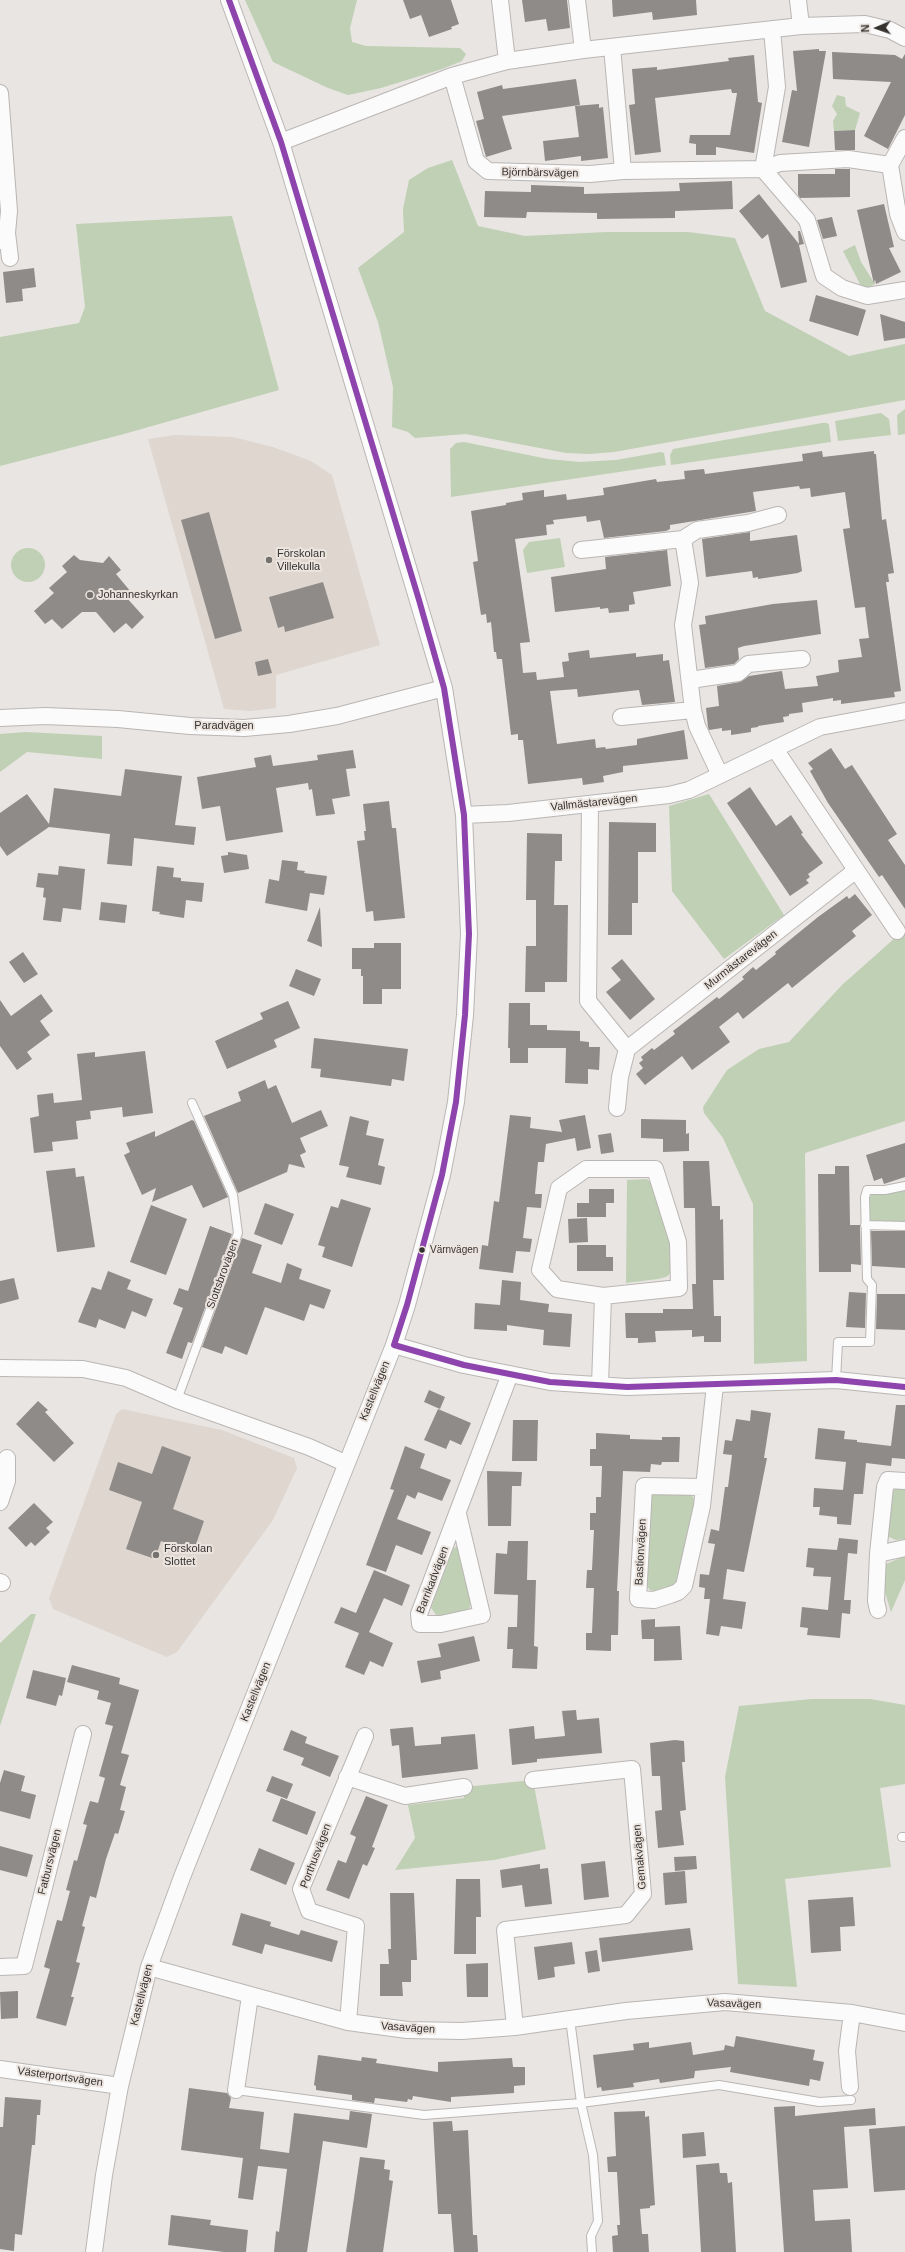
<!DOCTYPE html>
<meta charset="utf-8">
<style>
body{margin:0}
#map{position:relative;width:905px;height:2252px;overflow:hidden;background:#e9e5e2;font-family:Helvetica,sans-serif}
canvas{display:block}
.north{position:absolute;left:857px;top:8px;width:40px;height:40px;-webkit-text-stroke:3px #ece5df;paint-order:stroke;rotate:268deg;font-size:11px;font-weight:700;line-height:16px;text-align:center;color:#353230}
.north::after{content:'';display:block;margin:auto;width:14px;height:18px;background:#353230;clip-path:polygon(50% 0,100% 100%,50% 72%,0 100%)}
</style>
<div id="map">
<canvas width="905" height="2252"></canvas>
<div class="north">N</div>
</div>
<script>
const g = document.querySelector('canvas').getContext('2d');
g.lineJoin = 'round';
function fillPath(path, color) { g.fillStyle = color; g.fill(path, 'evenodd'); }
const poly = rows => new Path2D(rows.map(r => 'M' + r).join(''));
function trace(path, color, width, dash) { g.strokeStyle = color; g.lineWidth = width; g.lineCap = dash ? 'butt' : 'round'; g.setLineDash(dash || []); g.stroke(path); }
function label(font, color, halo, rows, align = 'center') {
  g.font = font + ' Helvetica,sans-serif'; g.lineWidth = 4; g.setLineDash([]); g.textBaseline = 'middle'; g.strokeStyle = halo; g.fillStyle = color; for (const [text, x, y, turn = 0] of rows) {
    g.save(); g.translate(x, y); g.rotate((+turn || 0) * Math.PI / 180); g.textAlign = isNaN(turn) ? turn : align; if (halo) g.strokeText(text, 0, 0); g.fillText(text, 0, 0); g.restore();
  }
}
const built = poly([
 [175,435,233,437,273,447,311,461,332,475,380,645,276,675,276,708,250,711,224,709,148,439],
 [122,1409,222,1430,294,1458,297,1468,273,1520,177,1652,167,1657,53,1609,49,1598,116,1414]
]);
const green = poly([
 [245,0,357,0,350,28,352,42,366,46,460,48,466,54,462,61,442,69,381,88,348,95,328,88,273,62],
 [837,95,845,97,846,106,860,113,855,130,834,131,833,121,837,114,832,106],
 [452,160,478,226,525,236,607,232,688,232,735,238,765,311,849,356,905,344,905,400,614,452,589,454,566,453,466,434,415,438,408,432,392,427,393,387,378,322,358,268,404,232,403,209,409,180,428,168],
 [232,216,279,390,124,434,0,466,0,337,79,323,85,307,76,224],
 [855,245,861,262,875,284,863,290,843,251],
 [905,409,905,434,898,435,897,415],
 [881,413,889,419,891,435,838,441,835,421],
 [822,423,827,423,829,425,831,442,671,465,670,455,673,449],
 [464,442,548,459,580,462,616,460,661,452,664,453,666,465,451,497,450,449,456,443],
 [560,538,565,567,527,573,523,550,529,542],
 '11 565a17 17 0 1 1 34 0a17 17 0 1 1-34 0Z',
 [26,732,102,736,102,759,27,752,0,772,0,734],
 [709,794,784,915,724,959,672,891,669,806],
 [905,929,905,1121,805,1153,807,1361,754,1364,753,1204,723,1138,704,1113,703,1107,727,1070,759,1049,789,1042,842,985],
 [647,1179,654,1186,672,1250,673,1271,666,1277,658,1279,626,1283,627,1180],
 [905,1189,905,1225,868,1224,867,1199,874,1193,887,1194],
 [898,1487,905,1487,905,1539,896,1540,889,1537,886,1531,891,1492],
 [658,1492,688,1493,693,1497,696,1504,677,1582,674,1587,657,1592,650,1590,645,1584,650,1497],
 [457,1546,461,1548,472,1601,469,1609,455,1614,437,1616,431,1608,434,1599,453,1549],
 [905,1556,905,1580,891,1612,883,1586,882,1574,886,1564],
 [31,1614,36,1614,0,1726,0,1643],
 [812,1699,870,1699,905,1705,905,1784,880,1788,891,1867,785,1879,797,1987,738,1984,725,1777,739,1706],
 [533,1780,546,1849,494,1860,395,1870,415,1838,408,1805,464,1798,464,1787]
]);
const building = poly([
 [403,0,451,0,459,24,451,27,452,29,429,37,421,15,410,19],
 [522,0,567,0,570,28,548,31,546,19,525,22],
 [612,0,696,0,697,15,653,20,652,12,613,17],
 [819,49,819,51,826,51,809,147,782,142,792,90,797,91,793,51],
 [832,52,895,55,902,59,905,54,905,115,888,149,864,136,891,82,833,79],
 [754,55,758,102,762,103,754,153,716,147,716,155,696,155,696,144,689,143,690,135,730,135,737,93,732,93,731,89,655,98,661,152,635,155,629,105,635,104,632,69,657,67,657,70,729,61,728,58],
 [576,79,580,105,502,116,512,149,486,157,476,121,484,119,477,92,502,85,503,89],
 [599,104,599,108,603,107,608,158,581,161,581,156,545,161,543,141,579,137,575,106],
 [855,130,855,150,835,150,834,131],
 [835,169,850,169,850,197,800,198,798,195,798,174,835,174],
 [732,181,733,209,675,211,675,218,597,219,597,213,527,212,526,218,484,217,485,191,531,192,531,185,584,187,584,194,680,191,679,183],
 [759,194,799,244,798,231,800,231,804,244,799,245,807,282,781,288,768,234,762,239,739,211],
 [884,204,894,247,889,248,901,272,876,284,875,279,874,284,857,210],
 [832,217,837,236,823,239,817,220],
 [34,268,36,287,22,289,23,301,6,303,3,272],
 [816,295,866,310,858,336,809,321],
 [880,314,905,322,905,338,884,341],
 [822,451,823,457,874,451,874,454,876,454,882,520,886,519,894,573,888,574,889,582,886,582,901,691,894,692,895,697,841,704,841,700,833,701,833,698,802,703,803,712,789,714,789,716,783,717,784,722,758,726,758,727,751,728,751,732,731,735,731,730,722,731,722,728,709,730,708,727,706,708,719,706,717,686,740,682,749,676,782,671,785,689,818,686,816,676,839,672,838,660,862,657,859,639,869,638,865,607,855,608,843,529,850,528,845,492,811,497,810,488,800,489,799,486,753,492,756,511,670,525,670,529,666,531,604,538,600,520,587,522,586,516,553,520,554,524,546,525,547,535,515,539,530,642,520,643,523,673,536,672,537,680,564,677,562,662,569,661,568,653,589,650,590,658,636,653,636,657,663,654,663,661,669,660,675,702,642,705,639,690,578,697,577,689,550,691,557,744,595,739,596,748,605,747,606,749,637,745,637,739,684,730,688,759,623,766,623,772,603,776,604,782,583,785,582,778,528,784,523,740,518,740,518,734,511,735,502,659,497,659,496,652,494,652,491,622,487,623,486,614,481,615,473,562,478,561,471,511,506,505,506,503,523,500,522,493,544,490,544,497,566,494,567,500,604,495,603,488,656,479,657,482,685,479,684,471,704,469,705,474,803,461,802,454],
 [209,512,242,631,215,639,181,520],
 [750,532,750,541,797,535,802,571,798,573,758,579,758,577,753,578,752,571,706,577,702,539],
 [667,550,671,586,633,592,635,604,629,605,629,611,609,613,608,608,600,609,600,607,555,612,551,577,606,569,605,557],
 [74,555,80,560,103,563,109,556,121,570,116,574,131,592,126,597,144,617,132,629,126,623,114,633,96,612,82,612,62,629,52,619,45,624,34,611,54,593,49,588,67,572,62,566],
 [323,582,334,618,285,632,284,626,278,628,269,597],
 [817,600,821,634,744,646,738,648,739,659,734,664,705,668,699,625,706,624,705,616,773,604],
 [268,659,272,673,258,676,255,662],
 [831,748,845,769,852,765,897,834,888,840,905,865,905,909,882,875,879,877,828,803,810,771,813,769,808,763],
 [353,750,356,768,346,769,350,796,332,799,335,814,316,816,312,789,309,790,308,783,276,788,283,832,226,841,220,806,202,809,197,777,256,767,254,758,271,755,273,766,318,760,317,755],
 [125,769,182,776,175,825,196,827,194,845,134,838,132,866,107,864,110,834,49,827,7,856,0,846,0,813,27,794,49,824,54,788,121,796],
 [750,787,776,826,791,815,803,833,801,834,823,863,808,874,810,877,806,880,809,883,790,896,727,803],
 [389,801,392,828,396,828,405,918,374,921,373,911,366,912,357,841,365,840,364,831,366,831,363,804],
 [609,822,656,823,656,852,638,852,638,903,632,903,632,935,608,935],
 [527,833,562,834,562,861,555,861,554,905,568,905,567,982,545,982,545,992,525,992,526,946,536,946,536,900,526,900],
 [228,852,247,855,249,869,224,873,221,856,228,855],
 [282,860,298,862,297,870,305,871,304,873,327,876,324,895,310,893,307,911,265,903,269,879,279,881],
 [59,866,85,869,81,910,63,908,61,922,43,920,46,898,43,897,44,888,36,887,38,873,58,875],
 [157,866,174,868,173,877,181,878,181,881,204,883,202,902,186,900,184,918,159,914,160,912,152,911],
 [855,894,872,915,852,931,856,936,792,988,788,983,743,1019,738,1012,719,1027,730,1042,692,1070,682,1056,645,1085,636,1074,643,1068,639,1063,643,1060,641,1057,652,1048,654,1050,675,1034,673,1031,717,997,719,999,744,979,742,977,753,967,756,970,776,954,775,952,818,917,847,896,849,899],
 [101,902,127,905,125,923,99,920],
 [320,907,322,947,307,941],
 [374,943,401,943,401,989,382,989,382,1004,363,1004,363,976,361,976,361,969,352,969,352,948,374,948],
 [23,952,38,974,24,983,9,962],
 [622,959,655,999,630,1020,606,992,621,980,611,968],
 [296,969,321,979,314,996,289,986],
 [41,994,53,1011,40,1021,50,1035,27,1052,32,1059,17,1070,0,1046,0,1000,11,1016],
 [288,1001,300,1028,274,1040,277,1047,227,1069,215,1041,263,1019,260,1013],
 [509,1003,530,1003,530,1025,547,1025,547,1030,580,1031,580,1041,589,1042,589,1047,600,1047,599,1070,588,1069,588,1084,565,1083,566,1048,528,1048,528,1063,510,1063,510,1048,508,1048],
 [314,1038,408,1049,404,1081,392,1079,391,1086,320,1077,321,1069,311,1068],
 [145,1051,153,1113,123,1117,122,1107,90,1111,91,1119,76,1121,78,1139,52,1142,53,1151,34,1153,30,1118,39,1116,37,1095,53,1093,54,1103,82,1100,77,1054,95,1052,95,1057],
 [265,1080,268,1089,276,1085,292,1123,321,1110,328,1126,300,1138,306,1152,300,1155,305,1168,289,1164,287,1172,238,1193,204,1116,241,1101,238,1092],
 [510,1115,531,1117,530,1128,562,1132,559,1120,585,1115,591,1148,577,1151,575,1138,546,1144,544,1162,538,1162,535,1194,542,1194,541,1208,527,1207,523,1238,532,1239,530,1252,516,1251,513,1273,479,1269,482,1245,488,1246,494,1201,499,1202],
 [350,1116,369,1121,366,1135,384,1139,378,1165,385,1167,381,1185,346,1177,349,1167,339,1165],
 [641,1119,686,1120,686,1134,689,1133,689,1151,663,1152,663,1139,641,1138],
 [192,1120,194,1121,228,1197,203,1208,192,1185,152,1202,156,1188,142,1195,124,1155,130,1152,126,1143,155,1131,155,1137],
 [611,1133,614,1152,601,1154,598,1135],
 [905,1143,905,1177,884,1184,882,1178,874,1181,866,1155],
 [683,1161,709,1161,712,1206,720,1206,720,1220,723,1219,724,1280,713,1280,714,1316,721,1316,721,1342,704,1342,704,1336,692,1337,692,1330,655,1331,656,1342,638,1343,638,1338,626,1338,625,1313,663,1313,663,1309,693,1309,692,1284,696,1284,695,1208,684,1208],
 [835,1166,849,1166,850,1225,860,1225,860,1228,861,1265,851,1264,851,1272,819,1272,818,1174,835,1174],
 [75,1168,76,1177,84,1176,95,1247,57,1252,46,1171],
 [589,1189,614,1189,614,1203,606,1203,606,1217,577,1217,577,1203,589,1203],
 [341,1199,371,1208,352,1267,322,1257,325,1247,318,1245,331,1206,338,1208],
 [265,1203,294,1214,282,1245,254,1234],
 [151,1205,187,1219,166,1275,130,1262],
 [587,1218,588,1242,569,1243,568,1219],
 [210,1226,232,1234,192,1343,188,1342,182,1359,166,1353,183,1308,173,1304,179,1288,188,1291],
 [871,1231,905,1231,905,1268,872,1266],
 [242,1238,262,1245,252,1273,281,1283,287,1263,302,1269,299,1279,331,1290,324,1309,310,1304,304,1321,265,1307,247,1355,225,1346,222,1354,202,1347],
 [577,1245,606,1245,606,1257,613,1257,613,1271,577,1271],
 [108,1271,131,1280,127,1289,153,1299,146,1317,132,1311,125,1329,99,1319,96,1328,78,1322,92,1287,101,1290],
 [14,1278,19,1299,0,1304,0,1281],
 [502,1280,521,1282,520,1300,549,1304,548,1312,572,1314,570,1347,543,1345,544,1330,507,1325,507,1331,474,1329,475,1303,500,1305],
 [849,1292,866,1293,865,1328,846,1327],
 [877,1294,905,1294,905,1330,876,1329],
 [429,1390,445,1397,440,1409,424,1402],
 [38,1401,48,1410,45,1412,74,1443,54,1462,16,1424],
 [896,1405,905,1405,905,1459,892,1458,891,1466,866,1463,863,1494,854,1494,851,1525,837,1524,837,1517,819,1515,820,1507,813,1507,814,1488,843,1490,846,1462,815,1459,818,1428,845,1431,844,1439,857,1440,857,1442,891,1446],
 [438,1409,471,1423,461,1445,450,1440,446,1449,424,1440],
 [751,1410,771,1413,764,1458,767,1458,744,1572,727,1569,723,1599,746,1602,742,1629,721,1626,719,1636,706,1634,710,1599,704,1599,705,1588,699,1587,700,1574,709,1575,715,1544,708,1543,711,1529,719,1531,725,1487,728,1487,732,1455,723,1454,725,1440,732,1441,736,1419,750,1421],
 [513,1420,538,1420,537,1461,512,1461],
 [596,1433,630,1435,630,1439,662,1440,662,1437,680,1437,679,1462,662,1462,661,1465,651,1464,650,1472,623,1471,617,1591,619,1591,618,1635,611,1635,611,1651,586,1650,586,1633,592,1633,594,1588,586,1588,587,1570,592,1570,594,1530,590,1530,590,1513,596,1513,596,1497,601,1497,602,1466,590,1466,590,1449,596,1449],
 [162,1446,191,1457,173,1509,204,1521,193,1553,161,1541,155,1559,126,1549,142,1502,109,1490,118,1462,152,1474],
 [405,1446,425,1454,420,1468,451,1480,442,1501,418,1492,415,1499,407,1495,397,1519,431,1532,422,1555,396,1545,386,1572,366,1565,394,1490,390,1489],
 [487,1471,522,1472,521,1486,512,1486,511,1526,488,1526],
 [34,1503,53,1522,46,1528,50,1532,35,1546,31,1542,26,1547,8,1528],
 [839,1538,858,1540,857,1554,848,1553,844,1600,851,1600,850,1614,842,1613,840,1638,807,1635,808,1628,800,1627,802,1607,828,1610,831,1577,813,1576,814,1568,806,1567,808,1548,837,1550],
 [508,1541,528,1541,527,1580,536,1580,534,1646,538,1647,537,1669,512,1668,513,1649,507,1649,508,1627,517,1627,518,1595,494,1594,496,1553,507,1554],
 [374,1570,410,1585,402,1606,384,1598,369,1632,393,1643,383,1667,370,1661,364,1675,345,1667,359,1633,334,1623,341,1607,356,1613],
 [655,1619,655,1627,680,1626,682,1660,654,1661,654,1639,642,1639,641,1620],
 [474,1636,480,1661,440,1671,441,1679,421,1683,417,1661,441,1657,438,1644],
 [72,1665,120,1678,119,1684,139,1690,121,1753,129,1755,120,1785,126,1787,120,1810,125,1811,118,1834,115,1833,106,1859,96,1898,90,1896,82,1926,85,1927,76,1962,80,1963,71,1997,74,1997,66,2026,36,2018,50,1969,44,1967,57,1920,62,1921,70,1891,66,1890,74,1860,77,1861,87,1825,83,1824,90,1801,98,1803,105,1778,99,1776,113,1726,105,1724,111,1703,97,1699,99,1691,67,1682],
 [33,1670,66,1678,62,1696,59,1695,56,1706,26,1698],
 [576,1710,577,1720,599,1718,602,1753,537,1759,537,1762,512,1765,509,1729,534,1726,535,1739,565,1736,562,1711],
 [413,1727,415,1746,441,1744,441,1737,475,1734,478,1769,402,1778,399,1745,392,1746,390,1729],
 [291,1730,307,1737,305,1743,339,1756,330,1777,301,1765,304,1758,283,1750],
 [675,1740,684,1741,685,1762,682,1762,686,1810,680,1811,684,1845,658,1848,655,1811,662,1810,660,1776,652,1776,650,1743],
 [4,1770,25,1776,21,1791,36,1795,30,1819,0,1811,0,1783],
 [272,1776,293,1784,287,1799,266,1791],
 [366,1796,388,1805,372,1847,375,1848,367,1866,363,1864,349,1899,326,1890,338,1860,346,1863,356,1837,350,1834],
 [281,1798,316,1812,307,1835,272,1821],
 [0,1846,33,1855,27,1877,0,1870],
 [259,1848,295,1863,286,1885,250,1870],
 [696,1856,697,1869,675,1871,674,1857],
 [605,1861,609,1897,584,1900,581,1864],
 [540,1864,540,1869,548,1868,552,1904,525,1907,522,1885,502,1888,500,1870],
 [685,1871,687,1903,665,1905,663,1873],
 [456,1879,480,1879,481,1917,476,1917,476,1954,454,1954],
 [390,1893,414,1893,417,1960,411,1960,411,1982,402,1982,403,1996,380,1996,380,1964,389,1964,388,1949,391,1949],
 [853,1897,855,1926,840,1927,841,1951,811,1953,808,1900],
 [241,1913,271,1922,270,1926,299,1935,301,1930,338,1941,332,1962,265,1944,262,1954,232,1945],
 [690,1928,693,1950,602,1962,599,1938],
 [572,1942,575,1964,554,1967,555,1977,538,1980,534,1947],
 [597,1950,600,1971,588,1973,585,1952],
 [488,1963,488,1997,467,1997,466,1964],
 [18,1991,18,2018,1,2019,0,1992],
 [736,2036,815,2050,813,2060,824,2062,820,2081,810,2079,809,2086,730,2072,731,2067,695,2071,694,2078,660,2083,659,2079,633,2083,634,2087,602,2091,601,2087,597,2088,593,2055,634,2050,633,2044,649,2042,649,2048,691,2042,693,2055,724,2050,725,2045,734,2047],
 [318,2055,361,2061,362,2057,377,2059,376,2063,438,2072,438,2062,512,2058,513,2067,525,2067,525,2085,514,2086,514,2093,451,2097,451,2102,413,2096,412,2100,408,2099,407,2102,375,2098,374,2103,352,2100,352,2095,316,2090,316,2086,314,2085],
 [189,2088,227,2093,231,2098,229,2108,264,2112,260,2149,289,2153,294,2113,349,2120,350,2111,372,2114,367,2148,323,2141,307,2252,274,2252,276,2231,279,2232,287,2169,258,2166,253,2200,238,2198,243,2158,181,2150],
 [5,2097,41,2100,40,2115,37,2115,35,2145,32,2145,22,2235,15,2234,14,2251,0,2249,0,2127,3,2127],
 [795,2106,795,2116,875,2108,876,2125,844,2127,848,2188,813,2190,815,2221,850,2219,852,2252,784,2252,774,2107],
 [645,2111,645,2117,649,2116,655,2205,650,2206,650,2208,640,2209,642,2234,648,2234,649,2252,613,2252,612,2236,618,2235,617,2225,620,2225,617,2172,608,2172,607,2157,616,2156,614,2112],
 [452,2121,453,2131,468,2130,473,2235,477,2235,478,2252,454,2252,451,2214,438,2214,433,2122],
 [905,2126,905,2190,874,2192,869,2129],
 [704,2132,706,2156,683,2158,682,2134],
 [360,2157,385,2160,384,2169,390,2170,389,2180,393,2181,383,2252,346,2252],
 [719,2163,720,2173,727,2173,728,2183,732,2182,736,2252,701,2252,696,2165],
 [171,2215,211,2220,210,2225,248,2230,246,2252,224,2252,168,2245]
]);
const lane = poly([
 [865,1225,905,1226],
 [836,1380,838,1342,870,1342,872,1285,867,1279,865,1197,867,1190,885,1190,905,1186],
 [177,1400,238,1233,233,1195,192,1103],
 [902,1837,905,1837],
 [570,2019,581,2103,593,2155,598,2221,591,2236,592,2252],
 [236,2090,424,2115,581,2103,719,2085,819,2102,851,2100]
]);
const street = poly([
 [500,0,507,61],
 [577,0,583,50],
 [798,0,801,26],
 [772,29,777,87,763,169,780,163,848,159,890,165],
 [612,47,623,171,763,169,807,220,824,276,842,288,867,296,905,290],
 [452,76,476,161,488,171,590,174,623,171],
 [0,93,9,211,7,233,0,241],
 [905,138,890,165,898,214,905,232],
 [281,142,452,76,507,61,583,50,801,26,865,24,890,30,905,38],
 [7,233,10,258],
 [581,550,683,539],
 [690,680,738,673,748,664,802,659],
 [621,717,693,710],
 [0,718,45,716,118,719,190,726,244,728,289,724,337,716,444,688],
 [775,749,897,931],
 [720,775,697,726,693,710,683,625,690,583,683,539,697,530,748,523,778,515],
 [590,804,588,1001,627,1049,855,871],
 [464,815,508,813,669,795,689,790,820,727,905,711],
 [617,1108,620,1077,627,1049],
 [394,1345,464,1365,550,1382,627,1387,836,1380,905,1387],
 [0,1368,83,1369,126,1378,177,1400,309,1447,345,1463],
 [600,1385,603,1296,557,1289,540,1270,559,1188,586,1169,655,1169,678,1242,679,1288,603,1296],
 [905,1481,888,1480,885,1487,878,1554,905,1548],
 [704,1487,644,1486,638,1599,654,1600,670,1595,678,1592,684,1586,702,1506,704,1487,715,1385],
 [0,1502,7,1481,7,1458],
 [458,1514,482,1615,441,1624,420,1624,419,1614,510,1374],
 [878,1554,876,1601,878,1610],
 [0,1582,2,1583],
 [347,1777,405,1796,464,1787],
 [0,1967,24,1966,83,1734],
 [149,1967,348,2022,407,2030,462,2031,515,2027,626,2011,725,2002,852,2013,905,2023],
 [348,2022,356,1926,309,1911,301,1889,365,1736],
 [515,2027,505,1930,626,1915,643,1894,632,1769,533,1780],
 [0,2069,120,2086],
 [850,2087,847,2051,852,2013],
 [236,2090,250,1996],
 [94,2252,104,2175,120,2086,149,1967,182,1877,394,1345,407,1305,442,1175,456,1102,465,1015,469,934,464,815,444,688,281,142,229,0]
]);
const bus1 = poly([
 [229,0,281,142,419,600,444,688,464,815,469,934,465,1015,456,1102,442,1175,407,1305,394,1345],
 [394,1345,464,1365,550,1382,627,1387,836,1380,905,1387]
]);
const markers = [
 [269,560,4,"#74716e"],
 [90,595,4,"#74716e"],
 [422,1250,3.5,"#353230"],
 [156,1555,4,"#74716e"]
];
const busNames = [
 ["Värnvägen",430,1250]
];
const streetNames = [
 ["Björnbärsvägen",540,173,1],
 ["Paradvägen",224,726],
 ["Vallmästarevägen",594,803,-6],
 ["Murmästarevägen",741,960,-38],
 ["Slottsbrovägen",223,1274,-70],
 ["Kastellvägen",375,1391,-68],
 ["Bastionvägen",641,1552,-87],
 ["Barrikadvägen",433,1580,-69],
 ["Kastellvägen",256,1692,-68],
 ["Porthusvägen",316,1856,-69],
 ["Gemakvägen",640,1857,-95],
 ["Fatbursvägen",50,1862,-76],
 ["Kastellvägen",142,1995,-76],
 ["Vasavägen",734,2004,2],
 ["Vasavägen",408,2028,4],
 ["Västerportsvägen",60,2077,8]
];
const poiNames = [
 ["Förskolan",277,554],
 ["Villekulla",277,567],
 ["Johanneskyrkan",98,595],
 ["Förskolan",164,1549],
 ["Slottet",164,1562]
];
fillPath(built, '#ded6cf');
fillPath(green, '#bfd0b4');
fillPath(building, '#8f8b89');
trace(lane, '#b9b6b4', 10);
trace(street, '#b9b6b4', 18);
trace(lane, '#fcfbfb', 8);
trace(street, '#fcfbfb', 16);
trace(bus1, '#8e44ad', 6);
for (const [x, y, r, color] of markers) { const dot = new Path2D(); dot.arc(x, y, r, 0, 2 * Math.PI); g.fillStyle = color; g.fill(dot); trace(dot, '#ece5df', 1.5); }
label('10px', '#353230', '#ece5df', busNames, 'left');
label('11px', '#353230', '#ece5df', streetNames);
label('11px', '#353230', '#ece5df', poiNames, 'left');
</script>
